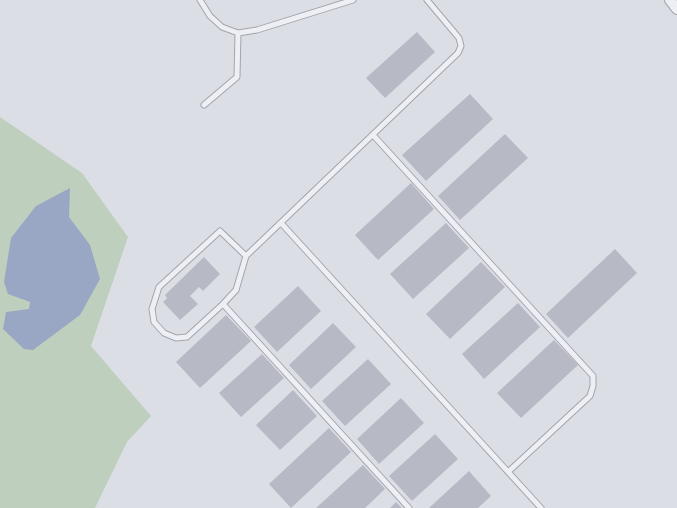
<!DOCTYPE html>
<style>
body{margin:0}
canvas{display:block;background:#dcdee5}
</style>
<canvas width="677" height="508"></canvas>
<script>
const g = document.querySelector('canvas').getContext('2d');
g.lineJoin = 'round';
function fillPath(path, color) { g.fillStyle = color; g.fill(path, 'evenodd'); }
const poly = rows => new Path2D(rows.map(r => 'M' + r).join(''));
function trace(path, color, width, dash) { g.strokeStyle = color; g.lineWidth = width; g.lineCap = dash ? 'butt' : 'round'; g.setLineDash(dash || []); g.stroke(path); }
const green = poly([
 [0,117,82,173,128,237,91,346,151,416,127,442,95,508,0,508]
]);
const water = poly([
 [70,188,69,217,90,245,100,279,80,315,33,350,24,349,3,329,6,312,29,309,30,302,8,294,4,282,11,238,36,206]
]);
const building = poly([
 [417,32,435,52,385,98,366,78],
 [470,94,493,119,426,181,402,155],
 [505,134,528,158,460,220,438,196],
 [411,183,434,209,378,260,355,235],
 [446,223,469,248,413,299,390,274],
 [615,249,637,273,568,338,546,314],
 [204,257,220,274,203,291,199,287,190,296,198,304,180,320,163,302,167,298,165,295],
 [481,262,505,287,450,339,426,314],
 [298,286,321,311,277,352,254,327],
 [518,303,540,327,484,379,462,354],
 [226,315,251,341,200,388,176,362],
 [333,323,356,347,311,389,289,365],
 [554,340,578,365,521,418,497,393],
 [262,354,284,378,241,417,219,393],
 [368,359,391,384,345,426,322,401],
 [293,390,317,416,280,450,256,425],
 [401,398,424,423,379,464,357,439],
 [329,428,351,452,291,508,269,484],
 [435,434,458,459,412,501,389,476],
 [363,465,385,489,365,508,316,508],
 [469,471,491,496,478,508,429,508],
 [396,502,402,508,390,508]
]);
const service = poly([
 [200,0,210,16,222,27,238,33,257,30,353,0],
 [204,105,237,77,238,33],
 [373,135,593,376,593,386,590,396,508,472],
 [281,223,541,508],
 [223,304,187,337,176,338,164,333,154,322,152,309,159,287,220,231,246,256],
 [409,508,223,304,236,290,246,256,458,53,461,46,459,38,427,0]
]);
const minor = poly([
 [670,0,677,9]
]);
fillPath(green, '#bfcfbe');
fillPath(water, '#99a6c4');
fillPath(building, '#b7b9c5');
trace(service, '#a2a4ae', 7);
trace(minor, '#a2a4ae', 12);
trace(service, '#eeeff4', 5);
trace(minor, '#eeeff4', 10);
</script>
